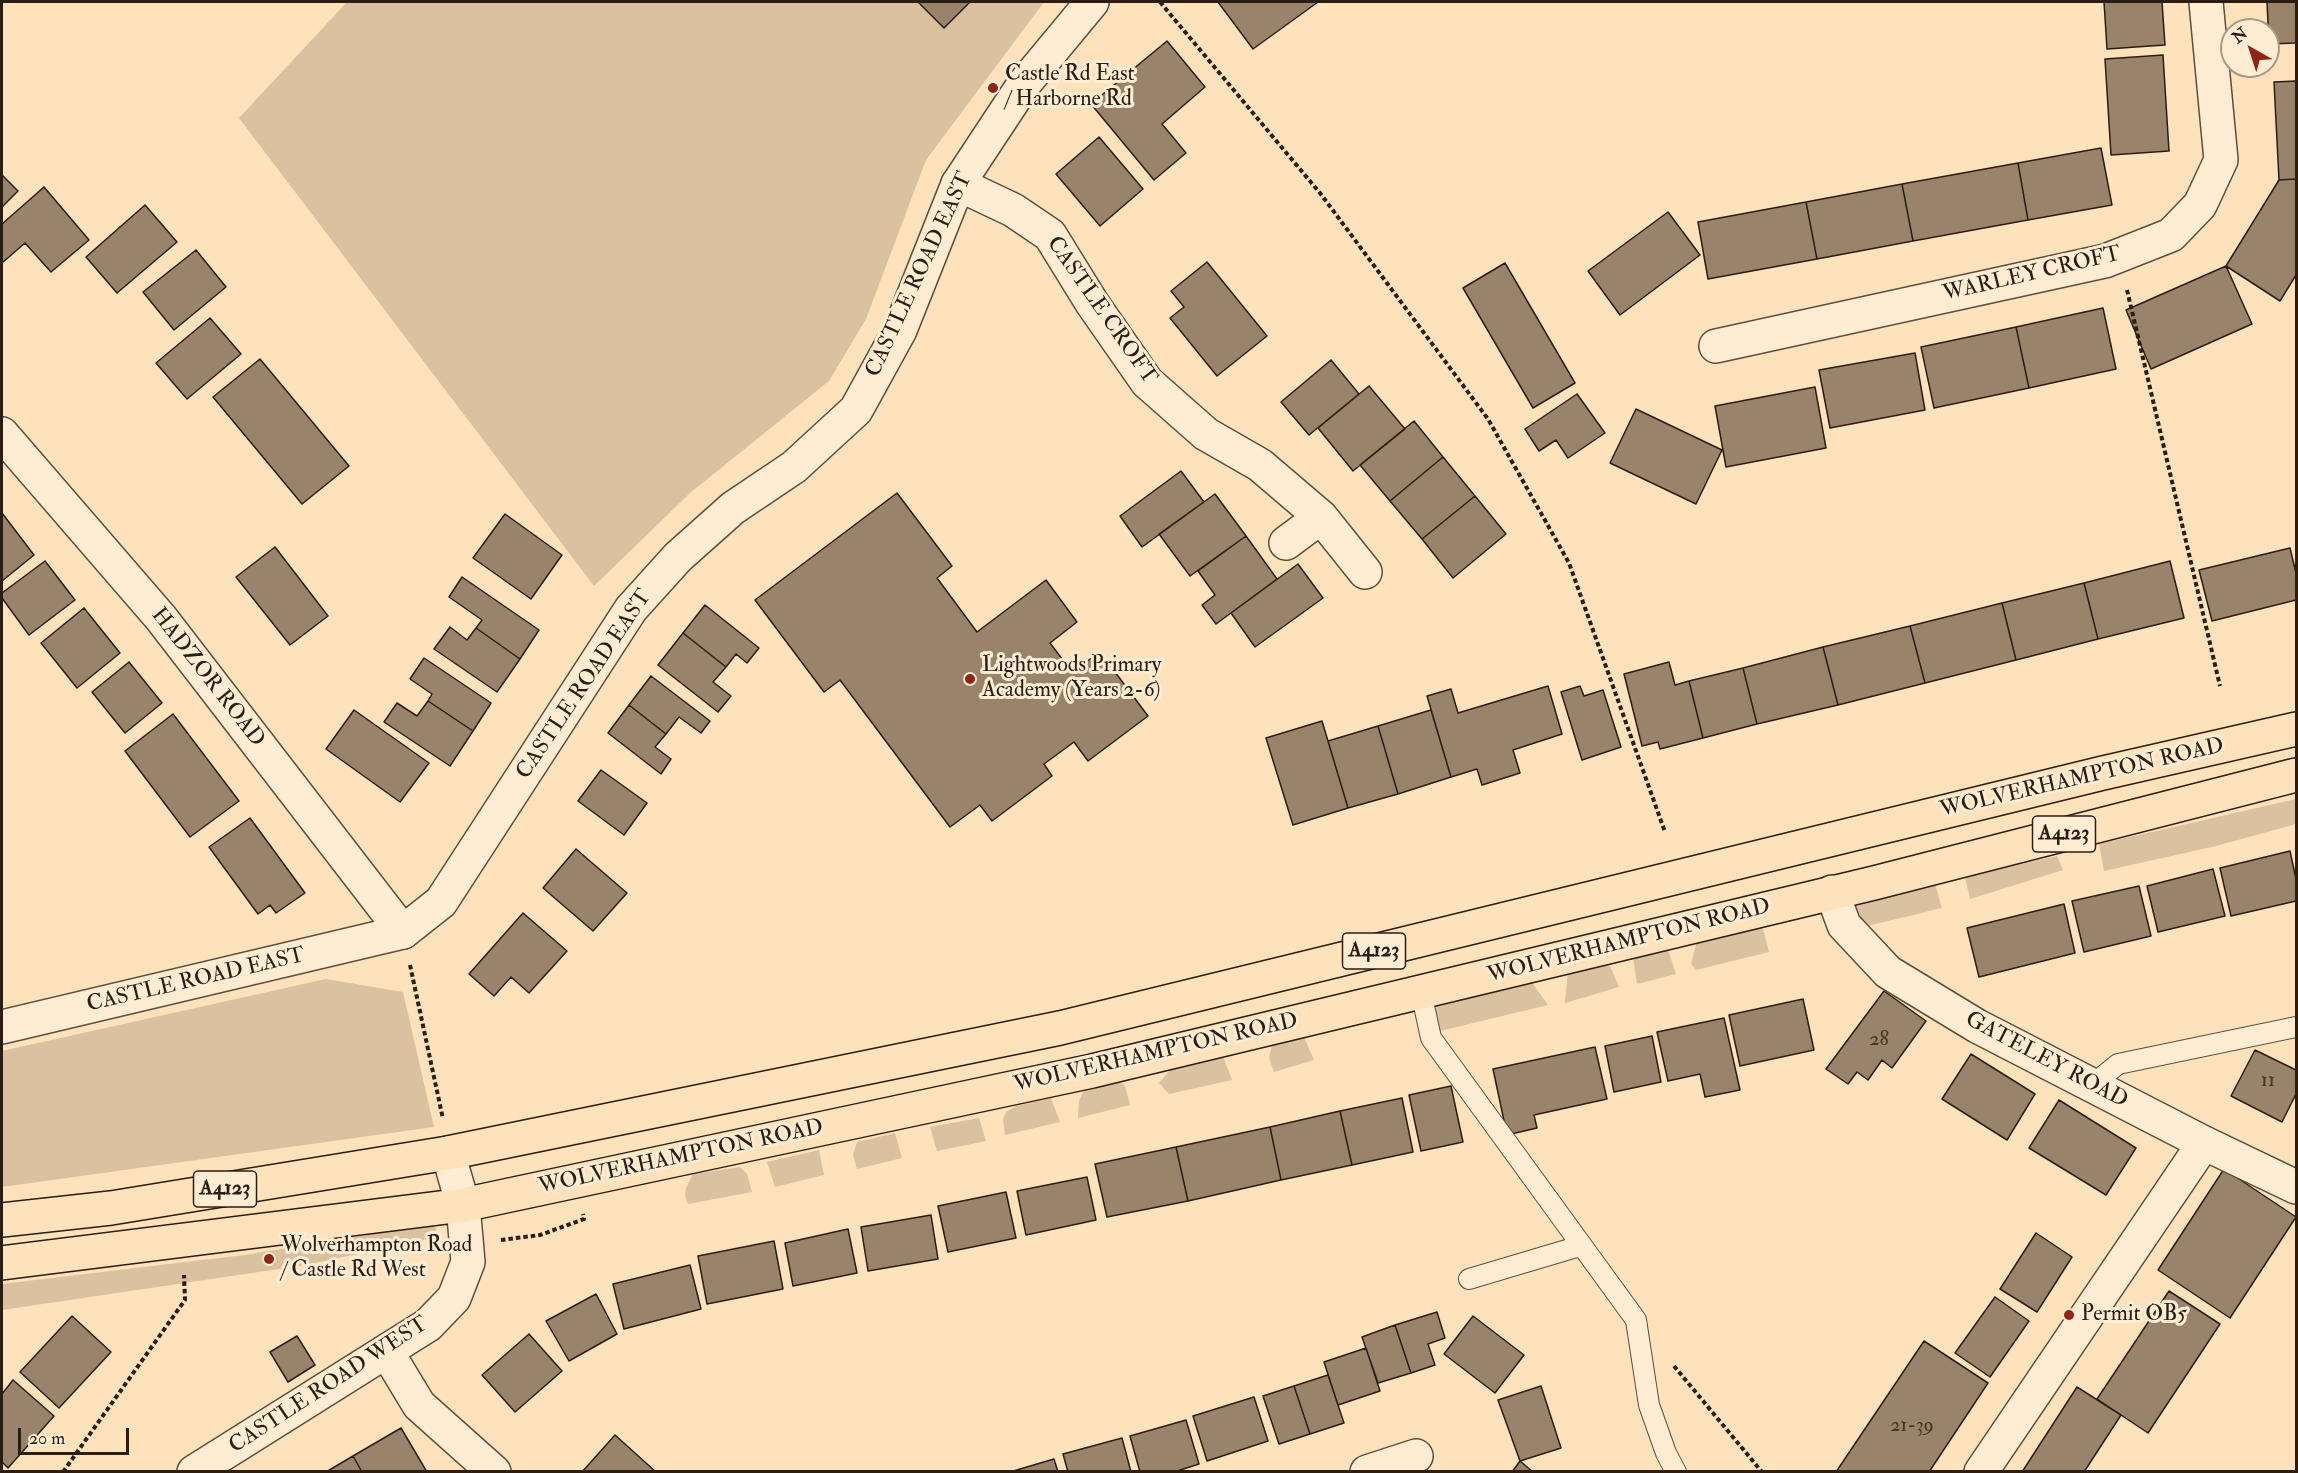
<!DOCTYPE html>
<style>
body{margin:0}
#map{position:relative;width:2298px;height:1473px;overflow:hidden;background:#fee2bc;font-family:"IM FELL Double Pica",serif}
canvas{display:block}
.frame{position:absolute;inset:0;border:3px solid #2b1d12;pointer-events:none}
.north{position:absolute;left:2220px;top:18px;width:60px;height:60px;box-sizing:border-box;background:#feecd3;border:2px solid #aa9986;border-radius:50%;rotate:321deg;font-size:16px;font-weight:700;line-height:24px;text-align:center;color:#2b1d12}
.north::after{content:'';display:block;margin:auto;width:21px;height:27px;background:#8f2418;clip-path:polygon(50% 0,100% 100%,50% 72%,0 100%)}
.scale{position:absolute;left:18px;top:1428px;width:111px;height:27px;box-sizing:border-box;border:3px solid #2b1d12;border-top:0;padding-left:8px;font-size:18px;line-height:21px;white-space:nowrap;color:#2b1d12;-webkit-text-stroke:4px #feecd3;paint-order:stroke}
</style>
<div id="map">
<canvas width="2298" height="1473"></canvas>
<div class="frame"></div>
<div class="north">N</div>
<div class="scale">20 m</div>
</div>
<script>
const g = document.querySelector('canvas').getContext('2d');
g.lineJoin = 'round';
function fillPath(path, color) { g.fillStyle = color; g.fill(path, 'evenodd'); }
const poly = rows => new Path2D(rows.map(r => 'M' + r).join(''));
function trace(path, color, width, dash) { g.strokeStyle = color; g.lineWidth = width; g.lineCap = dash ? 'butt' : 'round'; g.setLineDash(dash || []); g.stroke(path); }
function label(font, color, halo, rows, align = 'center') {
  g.font = font + ' "IM FELL Double Pica",serif'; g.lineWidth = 6; g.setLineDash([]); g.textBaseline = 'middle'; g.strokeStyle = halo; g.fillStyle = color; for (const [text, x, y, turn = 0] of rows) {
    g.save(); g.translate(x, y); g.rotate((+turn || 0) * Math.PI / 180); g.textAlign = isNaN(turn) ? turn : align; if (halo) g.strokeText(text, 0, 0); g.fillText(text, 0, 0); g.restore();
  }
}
const green = poly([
 [347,2,1044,2,926,160,866,319,829,381,690,493,594,586,239,118],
 [2296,799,2296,824,2216,846,2104,871,2099,844],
 [2057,856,2063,870,1970,899,1965,877],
 [1935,884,1942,908,1859,928,1853,907],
 [1762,925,1769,952,1696,970,1691,964,1697,941],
 [1668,950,1676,974,1637,984,1633,958],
 [1603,965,1610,966,1619,987,1565,1003,1568,971],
 [326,979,403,992,434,1127,2,1187,2,1051],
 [1531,981,1548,1005,1440,1031,1434,1015,1435,1009,1440,1003],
 [1304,1037,1314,1060,1274,1072,1269,1058,1272,1045],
 [1223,1056,1232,1080,1169,1094,1159,1083,1170,1070],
 [1119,1082,1125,1085,1130,1105,1078,1118,1079,1101,1084,1090],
 [1051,1098,1060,1122,1005,1135,1003,1119,1006,1112,1016,1106],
 [979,1118,986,1141,937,1151,930,1127],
 [895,1133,902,1158,857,1169,853,1155,857,1142],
 [819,1150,824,1175,775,1187,767,1162],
 [740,1167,747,1174,752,1192,688,1204,685,1195,686,1188,693,1174],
 [430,1225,436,1228,437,1237,306,1265,2,1310,2,1284,244,1255]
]);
const building = poly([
 [918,2,970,2,944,28,918,2],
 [1218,2,1318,2,1253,49,1218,2],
 [2104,2,2162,2,2165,45,2107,49,2104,2],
 [2267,2,2296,2,2296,43,2269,44,2267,2],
 [1167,41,1205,87,1162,124,1186,153,1154,180,1091,104,1167,41],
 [2163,55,2169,151,2111,155,2105,59,2163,55],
 [2296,81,2296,179,2279,180,2274,82,2296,81],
 [1099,137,1143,189,1100,226,1056,174,1099,137],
 [2101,148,2112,205,2028,220,2018,163,2101,148],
 [2018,163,2028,220,1913,241,1902,184,2018,163],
 [2,175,18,191,2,207,2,175],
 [2296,179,2296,275,2280,301,2226,266,2279,180,2296,179],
 [1902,184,1913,241,1817,259,1806,202,1902,184],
 [44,187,89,240,51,272,25,243,2,263,2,224,44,187],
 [1806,202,1817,259,1708,279,1698,222,1806,202],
 [145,205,177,242,117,293,86,257,145,205],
 [1668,212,1700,255,1620,315,1588,271,1668,212],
 [196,250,226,287,174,330,143,292,196,250],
 [1207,262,1267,336,1217,376,1170,318,1184,307,1171,291,1207,262],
 [1505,263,1575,383,1533,408,1463,288,1505,263],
 [2226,266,2252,324,2151,369,2126,310,2226,266],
 [2103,308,2116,369,2029,388,2016,327,2103,308],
 [210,318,241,354,187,399,156,363,210,318],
 [2016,327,2029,388,1934,408,1921,347,2016,327],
 [1915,353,1925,410,1830,428,1819,370,1915,353],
 [260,359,349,466,302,504,213,397,260,359],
 [1331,360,1359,394,1309,435,1281,402,1331,360],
 [1369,386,1405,429,1353,471,1318,428,1369,386],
 [1815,387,1826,448,1726,467,1715,406,1815,387],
 [1577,394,1605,433,1568,458,1556,440,1539,451,1525,429,1577,394],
 [1636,409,1722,450,1696,504,1610,463,1636,409],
 [1414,421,1443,457,1390,501,1360,465,1414,421],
 [1443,457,1475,496,1422,539,1390,501,1443,457],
 [1181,471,1204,502,1142,547,1120,516,1181,471],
 [897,493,952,566,937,578,977,632,1046,580,1077,622,1050,643,1072,672,1100,652,1148,716,1088,761,1074,742,1044,764,1052,776,992,821,980,805,950,827,840,680,824,692,755,600,897,493],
 [1215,494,1246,536,1190,576,1159,534,1215,494],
 [1475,496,1506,534,1453,578,1422,539,1475,496],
 [2,513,34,555,2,581,2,513],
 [505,514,562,555,531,599,473,558,505,514],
 [1246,536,1277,579,1216,624,1202,605,1215,595,1198,571,1246,536],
 [275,547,328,616,290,645,236,577,275,547],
 [2290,548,2296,573,2296,600,2212,621,2199,570,2290,548],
 [45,561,75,600,29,635,2,598,2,593,45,561],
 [2170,561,2184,618,2098,639,2084,583,2170,561],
 [1298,564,1323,598,1255,647,1231,613,1298,564],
 [462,577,539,630,520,659,476,628,482,620,449,597,462,577],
 [2084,583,2098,639,2016,660,2002,603,2084,583],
 [2002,603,2016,660,1925,683,1910,626,2002,603],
 [705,605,759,648,747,663,736,654,726,667,683,633,705,605],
 [84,608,120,653,77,688,41,643,84,608],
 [1910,626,1925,683,1838,705,1823,647,1910,626],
 [450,627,467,640,476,628,520,659,497,692,434,649,450,627],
 [683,633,726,667,713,682,731,696,718,712,658,665,683,633],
 [1823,647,1838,705,1757,724,1743,668,1823,647],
 [424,658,491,703,473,731,428,701,432,694,410,679,424,658],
 [129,662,162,703,125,733,92,692,129,662],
 [1669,662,1675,685,1689,681,1703,738,1660,749,1658,742,1642,746,1624,674,1669,662],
 [1743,668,1757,724,1703,738,1689,681,1743,668],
 [651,676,710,721,701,733,679,717,666,734,629,705,651,676],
 [1548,686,1562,734,1513,750,1520,773,1482,785,1477,769,1451,777,1427,696,1451,689,1458,713,1548,686],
 [1580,686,1584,696,1603,690,1621,747,1582,760,1561,692,1580,686],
 [428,701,473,731,450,766,384,722,397,703,417,716,428,701],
 [629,705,666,734,655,747,671,759,661,774,608,733,629,705],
 [354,710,429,763,400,802,326,749,354,710],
 [1431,710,1451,777,1398,794,1378,726,1431,710],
 [173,714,239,801,190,837,125,751,173,714],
 [1322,721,1348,808,1293,825,1266,738,1322,721],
 [1378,726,1398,794,1348,808,1328,741,1378,726],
 [601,770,647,803,624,835,578,801,601,770],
 [250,818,305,893,276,913,270,905,258,914,209,847,250,818],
 [576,849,627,893,593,931,543,888,576,849],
 [2290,851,2296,879,2296,901,2231,916,2220,868,2290,851],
 [2213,869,2225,916,2158,932,2147,886,2213,869],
 [2139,886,2151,936,2084,952,2072,901,2139,886],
 [2064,904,2075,953,1979,977,1967,928,2064,904],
 [523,913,567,951,529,993,511,977,494,996,469,974,523,913],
 [1884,991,1926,1021,1892,1068,1882,1060,1868,1080,1857,1072,1848,1084,1826,1069,1884,991],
 [1803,999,1814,1050,1740,1066,1729,1015,1803,999],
 [1724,1018,1740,1090,1705,1097,1700,1074,1668,1081,1657,1032,1724,1018],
 [1652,1036,1661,1082,1614,1092,1605,1046,1652,1036],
 [1595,1047,1607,1099,1534,1115,1537,1128,1507,1135,1493,1069,1595,1047],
 [2255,1050,2296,1070,2296,1094,2282,1122,2231,1096,2255,1050],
 [1971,1054,2035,1094,2007,1140,1942,1099,1971,1054],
 [1451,1086,1463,1142,1421,1151,1409,1095,1451,1086],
 [1402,1098,1413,1152,1352,1165,1340,1111,1402,1098],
 [2059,1100,2136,1148,2106,1195,2029,1148,2059,1100],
 [1340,1111,1352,1165,1281,1180,1270,1127,1340,1111],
 [1270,1127,1281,1180,1188,1201,1176,1147,1270,1127],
 [1176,1147,1188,1201,1107,1217,1095,1164,1176,1147],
 [2224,1169,2296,1217,2230,1318,2158,1270,2224,1169],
 [1087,1177,1096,1220,1026,1235,1017,1191,1087,1177],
 [1006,1192,1016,1238,948,1252,938,1206,1006,1192],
 [931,1215,938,1259,868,1271,861,1227,931,1215],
 [848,1229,857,1273,793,1286,785,1243,848,1229],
 [2036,1233,2072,1257,2037,1312,2000,1289,2036,1233],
 [774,1241,783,1289,707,1304,698,1256,774,1241],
 [690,1265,701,1309,624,1329,613,1284,690,1265],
 [2169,1291,2220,1324,2148,1433,2097,1399,2169,1291],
 [596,1294,617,1334,569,1361,546,1321,596,1294],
 [1995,1297,2029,1321,1990,1377,1955,1353,1995,1297],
 [1437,1312,1445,1338,1428,1344,1435,1365,1411,1373,1395,1325,1437,1312],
 [72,1316,111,1352,59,1408,20,1372,72,1316],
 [1473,1316,1524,1355,1495,1393,1444,1354,1473,1316],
 [1395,1325,1411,1373,1378,1383,1362,1337,1395,1325],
 [529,1334,562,1371,515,1412,482,1375,529,1334],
 [297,1336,315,1365,288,1382,270,1352,297,1336],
 [1924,1341,1988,1383,1929,1472,1836,1472,1924,1341],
 [1366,1348,1380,1391,1338,1405,1324,1362,1366,1348],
 [1328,1375,1344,1423,1310,1434,1294,1386,1328,1375],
 [13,1380,54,1416,8,1468,2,1462,2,1394,13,1380],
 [1294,1386,1310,1434,1279,1444,1263,1396,1294,1386],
 [1541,1386,1561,1448,1520,1461,1498,1400,1541,1386],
 [2077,1387,2121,1415,2084,1472,2022,1472,2077,1387],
 [1254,1397,1268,1441,1207,1461,1193,1416,1254,1397],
 [1186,1420,1199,1464,1174,1472,1140,1472,1130,1436,1186,1420],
 [401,1428,427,1472,362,1472,353,1456,401,1428],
 [615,1435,656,1472,582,1472,615,1435],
 [1122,1438,1131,1472,1068,1472,1063,1454,1122,1438],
 [353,1456,362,1472,326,1472,353,1456],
 [1054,1459,1058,1472,1010,1472,1054,1459],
 [1520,1461,1533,1472,1512,1472,1520,1461]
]);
const path = poly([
 [1160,2,1320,193,1488,419,1569,563,1665,832],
 [2127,290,2220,686],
 [410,965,443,1119],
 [501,1240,540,1235,584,1219,583,1214],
 [1674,1366,1762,1472],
 [63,1472,185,1300,184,1275]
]);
const service = poly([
 [1421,992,1431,1038,1636,1320,1649,1405,1666,1453,1676,1472],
 [2092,1085,2118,1064,2296,1027],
 [1469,1279,1580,1246]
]);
const minor = poly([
 [958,184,1013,210,1050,235,1092,303,1147,382,1206,434,1260,465,1321,517,1365,572],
 [1716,346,2105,261,2171,235,2200,205,2221,160,2206,2],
 [2,434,161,618,403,932],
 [1286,543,1321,517],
 [1832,892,1844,925,1888,972,1977,1026,2204,1143,2296,1187],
 [387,1352,419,1405,494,1472],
 [194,1472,428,1325,454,1298,468,1262,463,1205,448,1153],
 [1367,1472,1416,1456],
 [1981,1472,2204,1143]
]);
const tertiary = poly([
 [2,1027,403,932,441,902,631,609,678,557,733,508,794,467,856,410,900,330,958,184,1024,84,1092,2]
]);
const trunk = poly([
 [2,1220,111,1208,448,1153,1060,1028,2103,773,2296,729],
 [2,1263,463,1205,1092,1071,1874,883,2296,775]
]);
const markers = [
 [993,88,6,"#8f2418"],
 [970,679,6,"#8f2418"],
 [269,1259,6,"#8f2418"],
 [2069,1315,6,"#8f2418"]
];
const numberNames = [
 ["28",1879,1041],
 ["11",2268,1082],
 ["21-39",1912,1427]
];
const shields = [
 [2064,834,63],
 [1374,951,63],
 [225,1189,63]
];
const shieldNames = [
 ["A4123",2064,834],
 ["A4123",1374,951],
 ["A4123",225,1189]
];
const poiNames = [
 ["Castle Rd East",1005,75],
 ["/ Harborne Rd",1005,100],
 ["Lightwoods Primary",982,666],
 ["Academy (Years 2-6)",982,691],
 ["Wolverhampton Road",281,1246],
 ["/ Castle Rd West",281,1271],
 ["Permit OB5",2081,1315]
];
const streetNames = [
 ["CASTLE ROAD EAST",920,275,-65],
 ["WARLEY CROFT",2032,275,-13],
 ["CASTLE CROFT",1101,311,55],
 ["HADZOR ROAD",207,678,52],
 ["CASTLE ROAD EAST",585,685,-56],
 ["WOLVERHAMPTON ROAD",2082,779,-13],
 ["WOLVERHAMPTON ROAD",1629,942,-14],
 ["CASTLE ROAD EAST",196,981,-13],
 ["WOLVERHAMPTON ROAD",1156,1054,-13],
 ["GATELEY ROAD",2046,1061,28],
 ["WOLVERHAMPTON ROAD",681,1158,-12],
 ["CASTLE ROAD WEST",329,1386,-33]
];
fillPath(green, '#dac19f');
fillPath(building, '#99836a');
trace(building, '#2b1d12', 1.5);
trace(service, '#604e3c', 22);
trace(minor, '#604e3c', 36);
trace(tertiary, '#604e3c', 36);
trace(trunk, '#2b1d12', 36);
trace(path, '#2b1d12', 4, [4.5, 3]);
trace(service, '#feecd3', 20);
trace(minor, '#feecd3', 33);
trace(tertiary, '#feecd3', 33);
trace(trunk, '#fee2bc', 33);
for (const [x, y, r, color] of markers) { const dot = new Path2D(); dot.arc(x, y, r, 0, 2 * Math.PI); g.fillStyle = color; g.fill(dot); trace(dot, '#feecd3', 2); }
label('20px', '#463628', null, numberNames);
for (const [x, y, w] of shields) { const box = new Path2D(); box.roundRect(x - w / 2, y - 18, w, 36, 4.5); g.fillStyle = '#feecd3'; g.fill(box); trace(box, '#2b1d12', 1.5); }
label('bold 21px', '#2b1d12', null, shieldNames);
label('22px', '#2b1d12', '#feecd3', poiNames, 'left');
label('22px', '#2b1d12', '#feecd3', streetNames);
</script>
